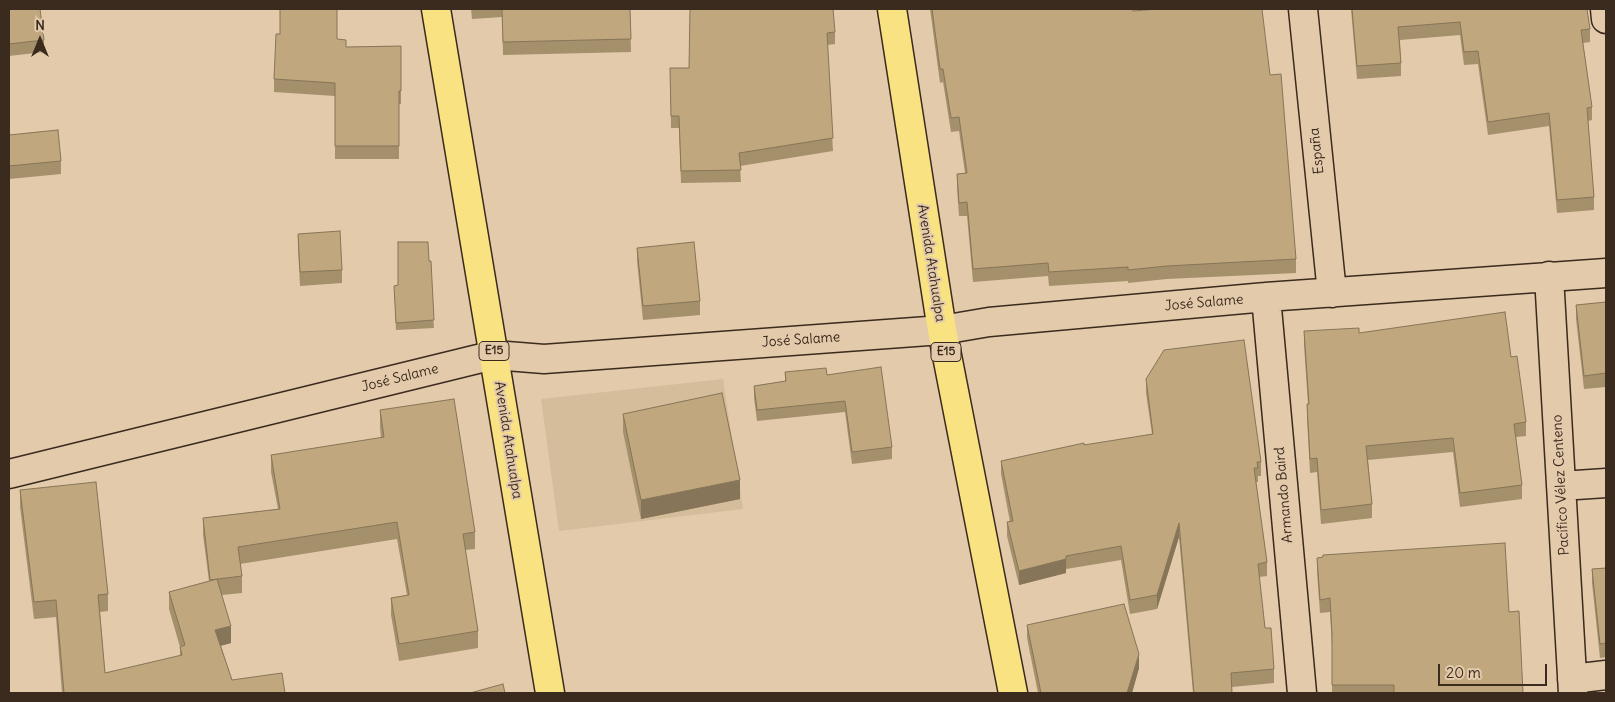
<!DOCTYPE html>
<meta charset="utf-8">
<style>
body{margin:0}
#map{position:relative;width:1615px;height:702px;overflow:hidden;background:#e2caab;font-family:Delius,sans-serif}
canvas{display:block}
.frame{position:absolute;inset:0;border:10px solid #3b2a1e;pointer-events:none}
.north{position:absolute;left:15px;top:15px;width:50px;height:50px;-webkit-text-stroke:4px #e2caab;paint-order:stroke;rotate:0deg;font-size:14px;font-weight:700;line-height:20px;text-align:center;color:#3b2a1e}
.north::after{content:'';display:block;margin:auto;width:18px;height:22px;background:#3b2a1e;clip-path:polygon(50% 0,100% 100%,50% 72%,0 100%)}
.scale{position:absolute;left:1438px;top:664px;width:109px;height:22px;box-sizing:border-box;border:2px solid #3b2a1e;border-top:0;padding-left:6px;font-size:15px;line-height:18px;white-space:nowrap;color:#3b2a1e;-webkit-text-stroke:4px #e2caab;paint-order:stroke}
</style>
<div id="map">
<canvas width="1615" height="702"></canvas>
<div class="frame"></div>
<div class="north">N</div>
<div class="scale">20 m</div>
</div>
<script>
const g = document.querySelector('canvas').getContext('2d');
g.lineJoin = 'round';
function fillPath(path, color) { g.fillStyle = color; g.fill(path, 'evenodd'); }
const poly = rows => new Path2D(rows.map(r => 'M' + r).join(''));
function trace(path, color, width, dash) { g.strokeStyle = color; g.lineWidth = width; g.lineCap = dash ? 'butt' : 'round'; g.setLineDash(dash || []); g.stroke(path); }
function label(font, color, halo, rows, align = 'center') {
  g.font = font + ' Delius,sans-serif'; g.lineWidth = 4; g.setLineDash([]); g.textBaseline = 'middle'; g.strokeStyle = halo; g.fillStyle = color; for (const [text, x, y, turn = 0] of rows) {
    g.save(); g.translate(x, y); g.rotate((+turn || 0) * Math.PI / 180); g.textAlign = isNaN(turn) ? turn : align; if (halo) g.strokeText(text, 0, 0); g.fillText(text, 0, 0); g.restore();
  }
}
const built = poly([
 [723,379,743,509,559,531,541,399]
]);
const street = poly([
 [1303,9,1332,293],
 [1605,9,1606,19],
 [1549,276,1573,693],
 [1266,297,1302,693],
 [9,474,494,355,544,359,942,330,989,322,1266,297,1606,273],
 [1561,486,1606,483],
 [1572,679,1606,675]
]);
const highway = poly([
 [436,9,550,693],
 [892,9,942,330,1013,693]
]);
const wall = poly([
 [9,9,44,40,44,52,9,56],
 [471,9,630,9,631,52,503,55,502,17,472,19],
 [690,9,835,32,835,44,827,45,833,151,740,166,741,182,681,183,679,128,671,128,670,68,689,68],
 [930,9,1133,9,1133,11,1270,75,1296,259,1296,273,1167,279,1128,283,1128,281,1049,286,1048,276,973,282,967,216,959,216,957,188,957,174,965,173,959,131,951,132,943,82,940,83],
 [1351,9,1587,9,1590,29,1590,42,1583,43,1592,107,1592,120,1588,121,1594,197,1594,210,1557,213,1549,126,1488,135,1478,64,1464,65,1460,35,1400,40,1401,63,1401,76,1357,79],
 [280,34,337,39,346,47,401,46,401,104,399,104,399,159,335,159,335,96,274,92,274,79],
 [9,135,61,161,61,174,9,179],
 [298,234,342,270,342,283,300,286,298,247],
 [637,248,700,301,700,315,643,320,637,261],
 [429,261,434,328,396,330,394,286,398,285],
 [1606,302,1606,387,1584,389,1576,319,1576,305],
 [1304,331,1359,333,1511,357,1526,422,1526,436,1516,437,1522,485,1522,499,1460,507,1453,452,1368,460,1372,504,1372,518,1321,524,1317,472,1310,473,1307,418,1307,404,1308,404,1304,345],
 [785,372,827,375,892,447,892,459,852,464,845,412,757,421,754,398,754,386,785,381],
 [1146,379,1261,462,1261,476,1258,476,1258,482,1256,482,1267,562,1267,576,1259,577,1265,628,1274,669,1274,683,1232,687,1232,693,1193,693,1179,537,1157,609,1130,614,1121,560,1066,569,1066,573,1019,585,1007,536,1007,522,1010,522,1001,474,1001,461,1152,434,1146,393],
 [380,410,475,532,475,549,465,550,478,631,478,648,399,661,391,615,391,598,407,595,397,539,240,564,242,576,242,593,222,595,231,643,221,646,232,680,285,693,62,693,56,617,34,619,20,507,20,490,108,594,108,611,100,612,105,673,180,656,180,647,169,609,169,592,209,581,203,535,203,518,278,509,271,472,271,455,381,438,380,427],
 [623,414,740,499,641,519,623,432],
 [1317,558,1509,612,1523,693,1332,693,1332,647,1330,612,1320,613,1317,572],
 [1606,568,1606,657,1600,658,1592,583,1592,569],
 [1027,625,1139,668,1132,693,1038,693,1027,638]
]);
const shadedWall = poly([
 [740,480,740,499,641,519,641,500],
 [1179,523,1179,537,1157,609,1157,595],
 [1066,559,1066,573,1019,585,1019,571],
 [231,626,231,643,215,647,215,630],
 [1139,654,1139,668,1132,693,1127,693]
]);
const building = poly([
 [9,9,40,9,44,40,9,44,9,9],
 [280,9,337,9,337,39,346,40,346,47,401,46,401,91,399,91,399,146,335,146,335,83,274,79,276,34,280,34,280,9],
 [502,9,630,9,631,39,503,42,502,9],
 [690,9,833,9,835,32,827,33,833,138,739,153,741,170,681,171,679,116,671,116,670,68,689,68,690,9],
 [932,9,1133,9,1133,11,1158,9,1262,9,1270,75,1281,74,1296,259,1167,266,1128,270,1128,267,1049,272,1048,263,973,269,967,202,959,203,957,174,967,173,959,117,951,118,943,69,940,69,932,9],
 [1352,9,1587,9,1590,29,1581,30,1592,107,1587,108,1594,197,1557,200,1549,113,1488,122,1478,51,1464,52,1460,22,1398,27,1401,63,1357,66,1352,9],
 [58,130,61,161,9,166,9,135,58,130],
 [340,231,342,270,300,272,298,234,340,231],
 [398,242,428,242,429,261,431,261,434,320,396,323,394,286,398,285,398,242],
 [694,242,700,301,643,306,637,248,694,242],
 [1606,302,1606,373,1584,376,1576,305,1606,302],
 [1505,312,1511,357,1517,356,1526,422,1514,424,1522,485,1460,493,1453,438,1366,446,1372,504,1321,510,1317,458,1310,459,1307,404,1309,404,1304,331,1359,328,1359,333,1505,312],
 [1244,340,1261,462,1257,462,1258,468,1254,468,1267,562,1258,564,1265,628,1271,628,1274,669,1231,673,1232,693,1194,693,1179,523,1157,595,1130,600,1121,546,1066,556,1066,559,1019,571,1007,522,1013,521,1001,461,1084,443,1084,445,1153,434,1146,379,1164,350,1244,340],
 [881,367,892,447,852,452,845,401,757,410,754,386,786,381,785,372,826,368,827,375,881,367],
 [722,393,740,480,641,500,623,414,722,393],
 [454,399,475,532,463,534,478,631,399,644,391,598,409,595,397,522,238,547,242,576,210,580,203,518,280,509,271,455,384,437,380,410,454,399],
 [96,482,108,594,98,595,105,673,182,655,180,647,185,645,169,592,217,579,231,626,215,630,232,680,282,673,285,693,64,693,56,600,34,602,20,490,96,482],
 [1505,543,1509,612,1519,611,1523,693,1394,693,1394,685,1332,685,1332,634,1330,598,1320,600,1317,558,1323,557,1323,555,1505,543],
 [1606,568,1606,643,1600,644,1592,569,1606,568],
 [1124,604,1139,654,1127,693,1041,693,1027,625,1124,604],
 [503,684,505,693,470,693,503,684]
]);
const shields = [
 [494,351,30],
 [946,352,30]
];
const shieldNames = [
 ["E15",494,351],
 ["E15",946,352]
];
const streetNames = [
 ["España",1317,151,-96],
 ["Avenida Atahualpa",931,263,81],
 ["José Salame",1204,303,-5],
 ["José Salame",801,340,-4],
 ["José Salame",400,378,-14],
 ["Avenida Atahualpa",508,440,81],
 ["Pacífico Vélez Centeno",1561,485,-93],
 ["Armando Baird",1284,495,-95]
];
fillPath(built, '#d5bd9b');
trace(street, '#3b2a1e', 31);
trace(highway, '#3b2a1e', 31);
trace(street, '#e2caab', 28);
trace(highway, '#f8e281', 28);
fillPath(wall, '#a5906c');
fillPath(shadedWall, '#867558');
fillPath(building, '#c0a77e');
trace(building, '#867558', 1);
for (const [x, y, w] of shields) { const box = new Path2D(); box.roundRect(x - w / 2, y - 9.5, w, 19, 4); g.fillStyle = '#e2caab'; g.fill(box); trace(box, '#3b2a1e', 1); }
label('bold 12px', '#3b2a1e', null, shieldNames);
label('14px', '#3b2a1e', '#e2caab', streetNames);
</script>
